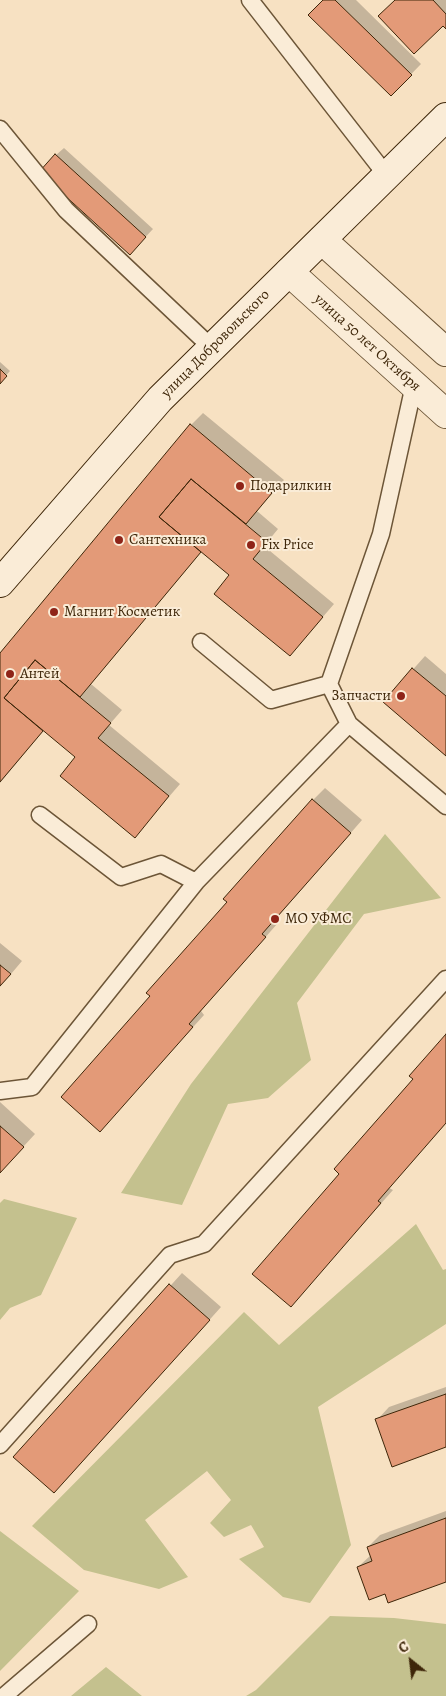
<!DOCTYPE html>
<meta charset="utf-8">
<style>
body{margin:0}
#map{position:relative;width:446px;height:1696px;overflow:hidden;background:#f7e1c2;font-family:Alegreya,serif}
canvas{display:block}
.north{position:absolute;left:386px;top:1636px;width:50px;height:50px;-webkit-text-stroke:4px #faecd7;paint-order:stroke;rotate:331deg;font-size:14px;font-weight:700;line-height:20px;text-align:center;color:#3e2609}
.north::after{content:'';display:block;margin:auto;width:18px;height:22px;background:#3e2609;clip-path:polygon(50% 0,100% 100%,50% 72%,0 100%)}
</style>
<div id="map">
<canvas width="446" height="1696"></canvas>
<div class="north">С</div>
</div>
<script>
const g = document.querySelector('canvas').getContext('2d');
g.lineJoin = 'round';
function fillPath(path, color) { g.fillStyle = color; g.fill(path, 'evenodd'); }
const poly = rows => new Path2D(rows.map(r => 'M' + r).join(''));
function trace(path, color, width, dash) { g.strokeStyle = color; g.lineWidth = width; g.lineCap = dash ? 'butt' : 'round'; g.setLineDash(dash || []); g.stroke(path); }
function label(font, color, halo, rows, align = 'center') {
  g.font = font + ' Alegreya,serif'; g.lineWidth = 4; g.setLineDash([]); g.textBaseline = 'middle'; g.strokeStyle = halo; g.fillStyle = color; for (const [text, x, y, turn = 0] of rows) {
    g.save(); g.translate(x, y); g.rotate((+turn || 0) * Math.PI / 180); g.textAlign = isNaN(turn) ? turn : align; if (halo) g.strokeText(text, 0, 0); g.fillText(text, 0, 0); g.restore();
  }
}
const green = poly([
 [385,834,441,898,364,914,297,1003,311,1060,268,1098,228,1104,182,1205,121,1193,191,1084],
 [4,1199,77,1218,41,1295,10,1308,0,1320,0,1203],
 [416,1224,443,1270,446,1269,446,1324,318,1407,351,1545,310,1603,283,1597,239,1559,264,1547,251,1525,224,1537,210,1523,231,1500,207,1471,145,1520,188,1577,159,1589,84,1570,32,1526,244,1312,279,1345],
 [0,1531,79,1591,0,1671],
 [330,1616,394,1618,446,1624,446,1696,246,1696,256,1690],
 [106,1667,142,1696,71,1696]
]);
const shadow = poly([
 [325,0,356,0,421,64,391,95],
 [397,0,446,0,446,28],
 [64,148,153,229,137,246,56,155],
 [0,362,10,371,0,382],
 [203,413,284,480,257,511,278,529,264,546,334,604,290,655,231,575,202,551,91,684,122,710,109,725,180,784,135,836,77,757,44,730,0,783,0,655,191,425],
 [425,656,446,674,446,754,384,702],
 [325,788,362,820,274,921,277,924,201,1011,204,1015,100,1130,152,996,313,800],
 [0,943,22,961,0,987],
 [446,1036,446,1123,389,1188,393,1190,291,1305,341,1174],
 [0,1102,35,1134,0,1172],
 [182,1273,221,1307,66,1480,15,1457],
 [446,1387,446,1446,377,1420,389,1407],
 [446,1511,446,1581,386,1593,358,1567,371,1555,368,1547,380,1535]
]);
const building = poly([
 [323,0,335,0,412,75,391,96,308,15,323,0],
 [395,0,433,0,446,14,446,29,443,26,414,54,378,16,395,0],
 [55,154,146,237,130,255,39,172,55,154],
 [0,369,7,376,0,384,0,369],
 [190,424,272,493,246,524,191,479,159,517,201,552,80,697,35,660,4,698,43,731,0,782,0,653,190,424],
 [191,479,267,542,253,559,323,617,290,656,214,594,229,575,159,517,191,479],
 [35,660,111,723,98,738,169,796,135,838,60,776,75,757,4,698,35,660],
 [412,668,446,696,446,756,383,702,412,668],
 [312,799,351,833,262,934,266,937,189,1024,193,1027,100,1132,61,1097,150,996,146,993,227,902,223,899,312,799],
 [0,965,11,974,0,986,0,965],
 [446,1034,446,1123,378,1201,381,1203,291,1307,252,1274,339,1174,334,1169,413,1079,409,1076,446,1034],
 [0,1126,24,1147,0,1173,0,1126],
 [169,1284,210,1320,54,1493,13,1457,169,1284],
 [446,1394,446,1447,392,1467,375,1419,446,1394],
 [446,1518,446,1582,388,1603,385,1594,369,1600,357,1567,372,1561,367,1547,446,1518]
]);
const lane = poly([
 [250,0,387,176],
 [0,129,66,210,212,348],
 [414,385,381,534,329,684,349,724,446,806],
 [201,642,271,700,329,684],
 [40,815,121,877,161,864,196,882],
 [0,1091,32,1087,196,882,349,724],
 [0,1445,170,1255,204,1244,446,979],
 [4,1696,88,1624]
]);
const street = poly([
 [322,240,446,352],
 [289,272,446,414]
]);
const secondary = poly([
 [0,583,160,399,446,117]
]);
const markers = [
 [240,486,5,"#8f2418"],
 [119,540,5,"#8f2418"],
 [251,545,5,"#8f2418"],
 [54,612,5,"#8f2418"],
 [10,674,5,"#8f2418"],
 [401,696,5,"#8f2418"],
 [275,919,5,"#8f2418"]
];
const streetNames = [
 ["улица 50 лет Октября",367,343,42],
 ["улица Добровольского",216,344,-45]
];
const poiNames = [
 ["Подарилкин",250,486],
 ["Сантехника",129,540],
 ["Fix Price",261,545],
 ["Магнит Косметик",64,612],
 ["Антей",20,674],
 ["Запчасти",391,696,"right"],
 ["МО УФМС",285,919]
];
fillPath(green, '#c4c18e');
fillPath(shadow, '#0003');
fillPath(building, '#e39a78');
trace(building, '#3e2609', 1);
trace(lane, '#6c5537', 19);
trace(street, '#6c5537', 30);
trace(secondary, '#3e2609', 30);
trace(lane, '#faecd7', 16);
trace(street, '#faecd7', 28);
trace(secondary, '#faecd7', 28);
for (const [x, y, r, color] of markers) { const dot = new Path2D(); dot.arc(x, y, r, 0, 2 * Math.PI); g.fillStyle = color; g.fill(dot); trace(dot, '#faecd7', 2); }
label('15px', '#3e2609', '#faecd7', streetNames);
label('15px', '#3e2609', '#faecd7', poiNames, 'left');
</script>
